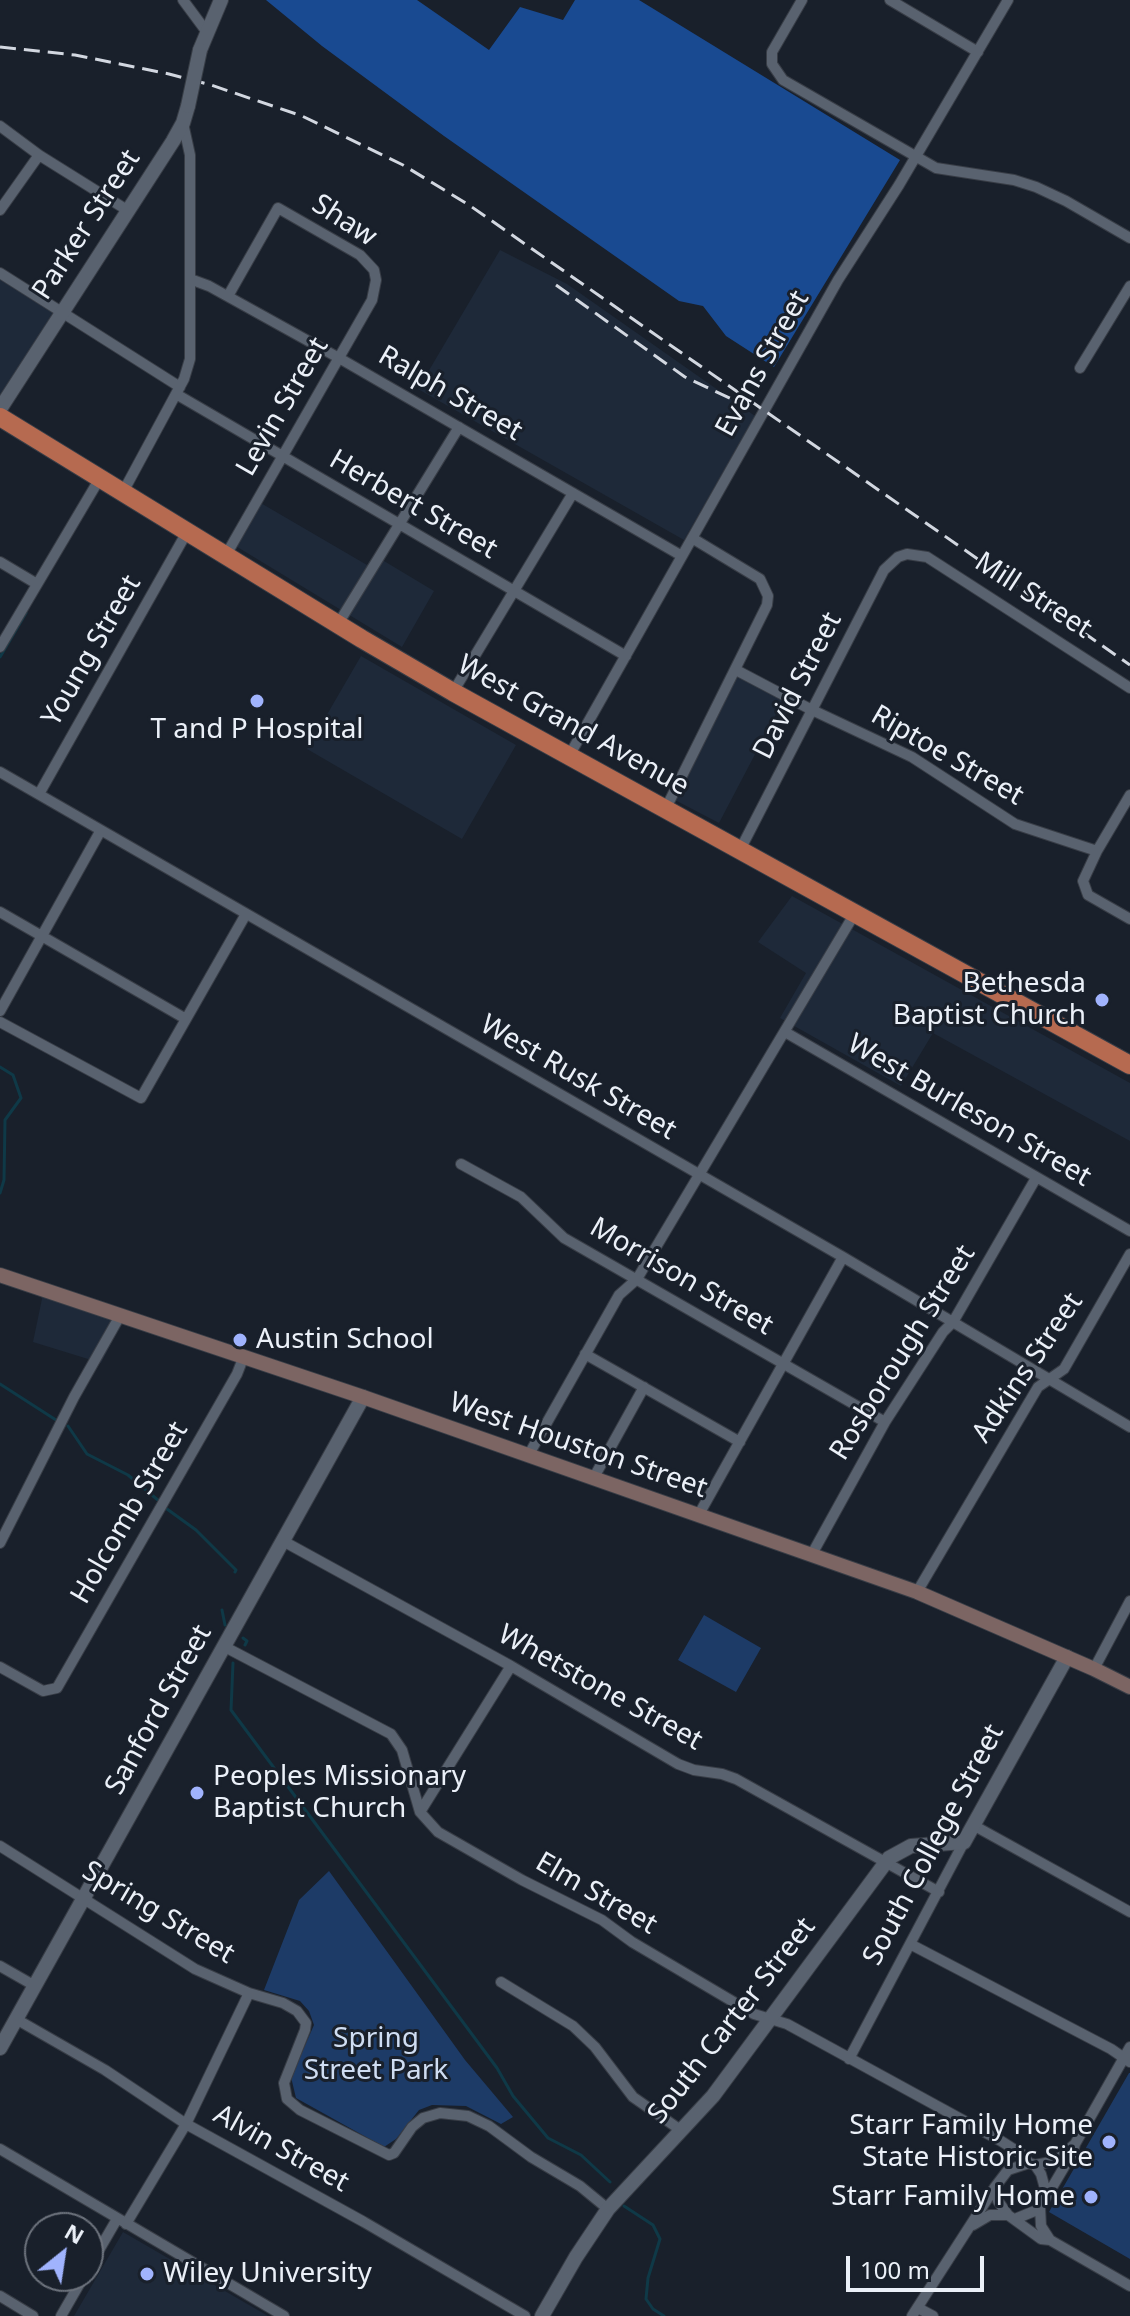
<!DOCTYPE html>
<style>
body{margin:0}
#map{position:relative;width:1130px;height:2316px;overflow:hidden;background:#19202b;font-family:"Noto Sans",sans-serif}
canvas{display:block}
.north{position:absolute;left:24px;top:2212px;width:80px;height:80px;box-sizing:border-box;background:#19202b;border:2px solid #6d737d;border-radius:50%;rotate:30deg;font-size:22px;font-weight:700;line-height:32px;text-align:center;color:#ebf0f8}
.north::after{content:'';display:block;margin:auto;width:28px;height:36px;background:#a0b3fd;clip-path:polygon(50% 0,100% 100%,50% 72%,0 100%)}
.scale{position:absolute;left:846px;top:2256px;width:138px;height:36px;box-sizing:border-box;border:4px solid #ebf0f8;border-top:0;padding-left:10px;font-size:24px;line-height:28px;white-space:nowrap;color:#ebf0f8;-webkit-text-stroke:6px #19202b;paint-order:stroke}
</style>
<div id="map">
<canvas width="1130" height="2316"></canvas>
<div class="north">N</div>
<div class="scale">100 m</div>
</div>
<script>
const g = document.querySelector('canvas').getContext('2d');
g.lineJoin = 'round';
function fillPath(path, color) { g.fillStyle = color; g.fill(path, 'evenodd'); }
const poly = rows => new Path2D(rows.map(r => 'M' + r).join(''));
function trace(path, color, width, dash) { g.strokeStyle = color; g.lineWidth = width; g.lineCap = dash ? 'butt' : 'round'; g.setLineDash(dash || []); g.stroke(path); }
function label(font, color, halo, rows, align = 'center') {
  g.font = font + ' "Noto Sans",sans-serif'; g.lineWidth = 6; g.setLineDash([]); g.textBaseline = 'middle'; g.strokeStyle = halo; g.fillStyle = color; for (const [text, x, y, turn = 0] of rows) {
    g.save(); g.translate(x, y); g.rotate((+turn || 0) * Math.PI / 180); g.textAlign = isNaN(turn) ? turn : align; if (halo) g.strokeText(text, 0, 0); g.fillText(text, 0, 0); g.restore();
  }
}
const built = poly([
 [500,250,567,284,755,416,684,540,418,389],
 [0,277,54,311,0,397],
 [259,502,367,565,374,555,434,591,402,647,234,545],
 [361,656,516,745,462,839,307,749],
 [738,675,784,699,719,823,673,799],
 [792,896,1130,1083,1130,1141,933,1033,901,1086,780,1018,806,973,758,942],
 [43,1294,122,1323,101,1363,33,1342],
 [123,2232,268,2316,74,2316]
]);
const green = poly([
 [704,1615,761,1648,736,1692,678,1660],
 [329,1871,465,2060,513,2117,501,2124,466,2106,432,2105,419,2110,396,2139,384,2147,296,2098,291,2077,314,2025,309,2011,300,2001,264,1990,299,1900],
 [1129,2073,1130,2073,1130,2259,1049,2212]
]);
const forest = poly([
 [266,0,417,0,489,50,520,7,563,20,575,0,639,0,900,160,774,367,726,336,703,306,679,301,444,136,322,46]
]);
const stream = poly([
 [0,657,26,613],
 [0,1067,13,1075,21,1098,5,1120,4,1180,0,1193],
 [0,1384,56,1420],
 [68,1426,87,1454,128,1475,159,1501],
 [167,1509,196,1530,236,1570,235,1572],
 [222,1610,225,1625],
 [243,1638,247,1641,245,1645],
 [233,1663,231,1710,497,2068,513,2096,548,2138,581,2155,610,2182],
 [624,2206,653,2225,660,2239,648,2278,646,2299,653,2309,664,2316]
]);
const minor = poly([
 [183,0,206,31],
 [802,0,772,52,772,64,783,80,936,168,1014,180,1036,187,1066,201,1130,238],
 [890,0,978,52],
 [0,126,39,155,127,210],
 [0,210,39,155],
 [0,273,180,387],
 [190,279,209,286,339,358,682,556],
 [1080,368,1130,286],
 [176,394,626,656],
 [123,492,184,379,190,359,190,155,183,123],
 [226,555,372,300,376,280,374,270,360,255,278,208,228,296],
 [0,562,37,584],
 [338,624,459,427],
 [0,647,100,478],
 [736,670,810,709,912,757,1015,824,1097,851],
 [453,692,573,493],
 [569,756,838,280,899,185,1008,0],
 [0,772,843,1257,1130,1427],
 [39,794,187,532],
 [1130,795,1097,851,1083,881,1088,895,1130,919],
 [665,810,767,605,768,596,760,579,692,538],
 [740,850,884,570,898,557,907,554,927,557,1130,688],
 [0,912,186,1019],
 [0,1011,101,830],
 [0,1022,141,1098,246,914],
 [785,1032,1130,1231],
 [461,1164,521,1197,564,1238,885,1422],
 [585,1354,740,1442],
 [528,1456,619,1295,637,1279,855,913],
 [593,1479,644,1387],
 [698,1516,843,1257],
 [283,1541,511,1666,678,1764,694,1770,722,1774,736,1779,939,1892],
 [0,1543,74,1397,121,1314],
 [812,1554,885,1422,943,1332,953,1322,1036,1178],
 [917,1592,1038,1387,1064,1369,1130,1254],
 [225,1647,391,1734,402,1750,420,1812,438,1832,522,1880,602,1920,632,1942,754,2014,787,2024,1001,2141,1023,2155,1029,2163],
 [0,1667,43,1691,57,1688,237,1374,244,1356],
 [1094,1669,1130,1601],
 [420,1812,511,1666],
 [973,1825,1130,1912],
 [0,1846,195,1969,249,1993,283,2003,297,2011,306,2023,305,2030,284,2083,287,2099,300,2110,389,2155,394,2153,412,2127,423,2118,440,2113,468,2116,489,2126,531,2157,580,2186,608,2209],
 [910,1944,1111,2049,1130,2062],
 [0,1966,35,1986],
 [501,1982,573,2026,595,2047,633,2097,682,2131],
 [16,2019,105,2070,186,2124,364,2222,525,2316],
 [849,2059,964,1842],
 [1075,2144,1130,2047],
 [0,2149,284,2316],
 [1035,2165,1056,2161,1075,2144,1073,2152,1047,2196],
 [1040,2207,1041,2226,1050,2240],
 [1015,2219,1037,2210,1047,2196,1041,2174,1035,2165,1029,2163,1008,2170,995,2187,998,2201,1008,2215,1041,2239,1050,2240,1130,2286],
 [126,2224,186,2124,249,1993],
 [973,2225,990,2215,1008,2215],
 [88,2269,117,2219],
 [0,2296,33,2316],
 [918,2308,933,2316],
 [61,2316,84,2276],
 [912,2316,995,2187]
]);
const tertiary = poly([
 [200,50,221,0],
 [0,409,173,141,183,123,188,106],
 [0,2048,363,1397],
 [542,2316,576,2257,608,2209,713,2096,889,1858,911,1846,964,1842,1067,1657]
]);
const secondary = poly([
 [0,1275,363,1397,917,1592,1094,1669,1130,1687]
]);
const trunk = poly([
 [0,417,362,639,453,692,1130,1065]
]);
const rail = poly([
 [0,47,75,55,169,74,211,85,302,116,403,165,469,205,1130,665],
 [556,285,685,377,742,404]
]);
const tertiaryBridge = poly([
 [188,106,200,50]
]);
const markers = [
 [257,701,8,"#a0b3fd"],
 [1102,1000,8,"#a0b3fd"],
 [240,1340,8,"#a0b3fd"],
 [197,1793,8,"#a0b3fd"],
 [1109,2142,8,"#a0b3fd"],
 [1091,2197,8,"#a0b3fd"],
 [147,2274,8,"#a0b3fd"]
];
const streetNames = [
 ["Shaw",344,221,33],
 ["Parker Street",87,225,-57],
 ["Evans Street",763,364,-61],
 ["Ralph Street",450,394,30],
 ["Levin Street",283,407,-60],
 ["Herbert Street",413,505,30],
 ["Mill Street",1033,596,33],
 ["Young Street",92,651,-60],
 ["David Street",798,686,-63],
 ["West Grand Avenue",573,726,29],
 ["Riptoe Street",947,756,30],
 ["West Rusk Street",578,1078,30],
 ["West Burleson Street",969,1111,30],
 ["Morrison Street",681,1277,30],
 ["Rosborough Street",903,1353,-58],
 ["Adkins Street",1028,1368,-56],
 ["West Houston Street",578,1446,19],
 ["Holcomb Street",130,1513,-60],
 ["Whetstone Street",600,1688,29],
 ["Sanford Street",159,1710,-61],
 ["South College Street",934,1845,-62],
 ["Elm Street",596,1894,30],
 ["Spring Street",158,1913,31],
 ["South Carter Street",732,2021,-52],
 ["Alvin Street",281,2149,29]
];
const poiNames = [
 ["T and P Hospital",257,730,"center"],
 ["Bethesda",1086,984],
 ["Baptist Church",1086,1016],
 ["Austin School",256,1340,"left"],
 ["Peoples Missionary",213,1777,"left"],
 ["Baptist Church",213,1809,"left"],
 ["Starr Family Home",1093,2126],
 ["State Historic Site",1093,2158],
 ["Starr Family Home",1075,2197],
 ["Wiley University",163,2274,"left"]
];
const parkNames = [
 ["Spring",376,2039],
 ["Street Park",376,2071]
];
fillPath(built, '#1e2939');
fillPath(green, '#1d3b67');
fillPath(forest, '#194a91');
trace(stream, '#0f3947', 3);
trace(minor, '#383d46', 12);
trace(tertiary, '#383d46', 16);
trace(secondary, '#383d46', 16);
trace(trunk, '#383d46', 20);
trace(minor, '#59626f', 10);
trace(tertiary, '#59626f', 14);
trace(secondary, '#7c6563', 14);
trace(trunk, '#b66a50', 18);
trace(rail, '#d2d7e0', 3, [16, 8]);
trace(tertiaryBridge, '#383d46', 16, []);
trace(tertiaryBridge, '#59626f', 14);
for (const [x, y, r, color] of markers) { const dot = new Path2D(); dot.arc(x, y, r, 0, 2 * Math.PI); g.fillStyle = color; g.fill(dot); trace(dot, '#19202b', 3); }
label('28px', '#ebf0f8', '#19202b', streetNames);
label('28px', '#ebf0f8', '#19202b', poiNames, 'right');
label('28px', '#cfddf2', '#19202b', parkNames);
</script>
